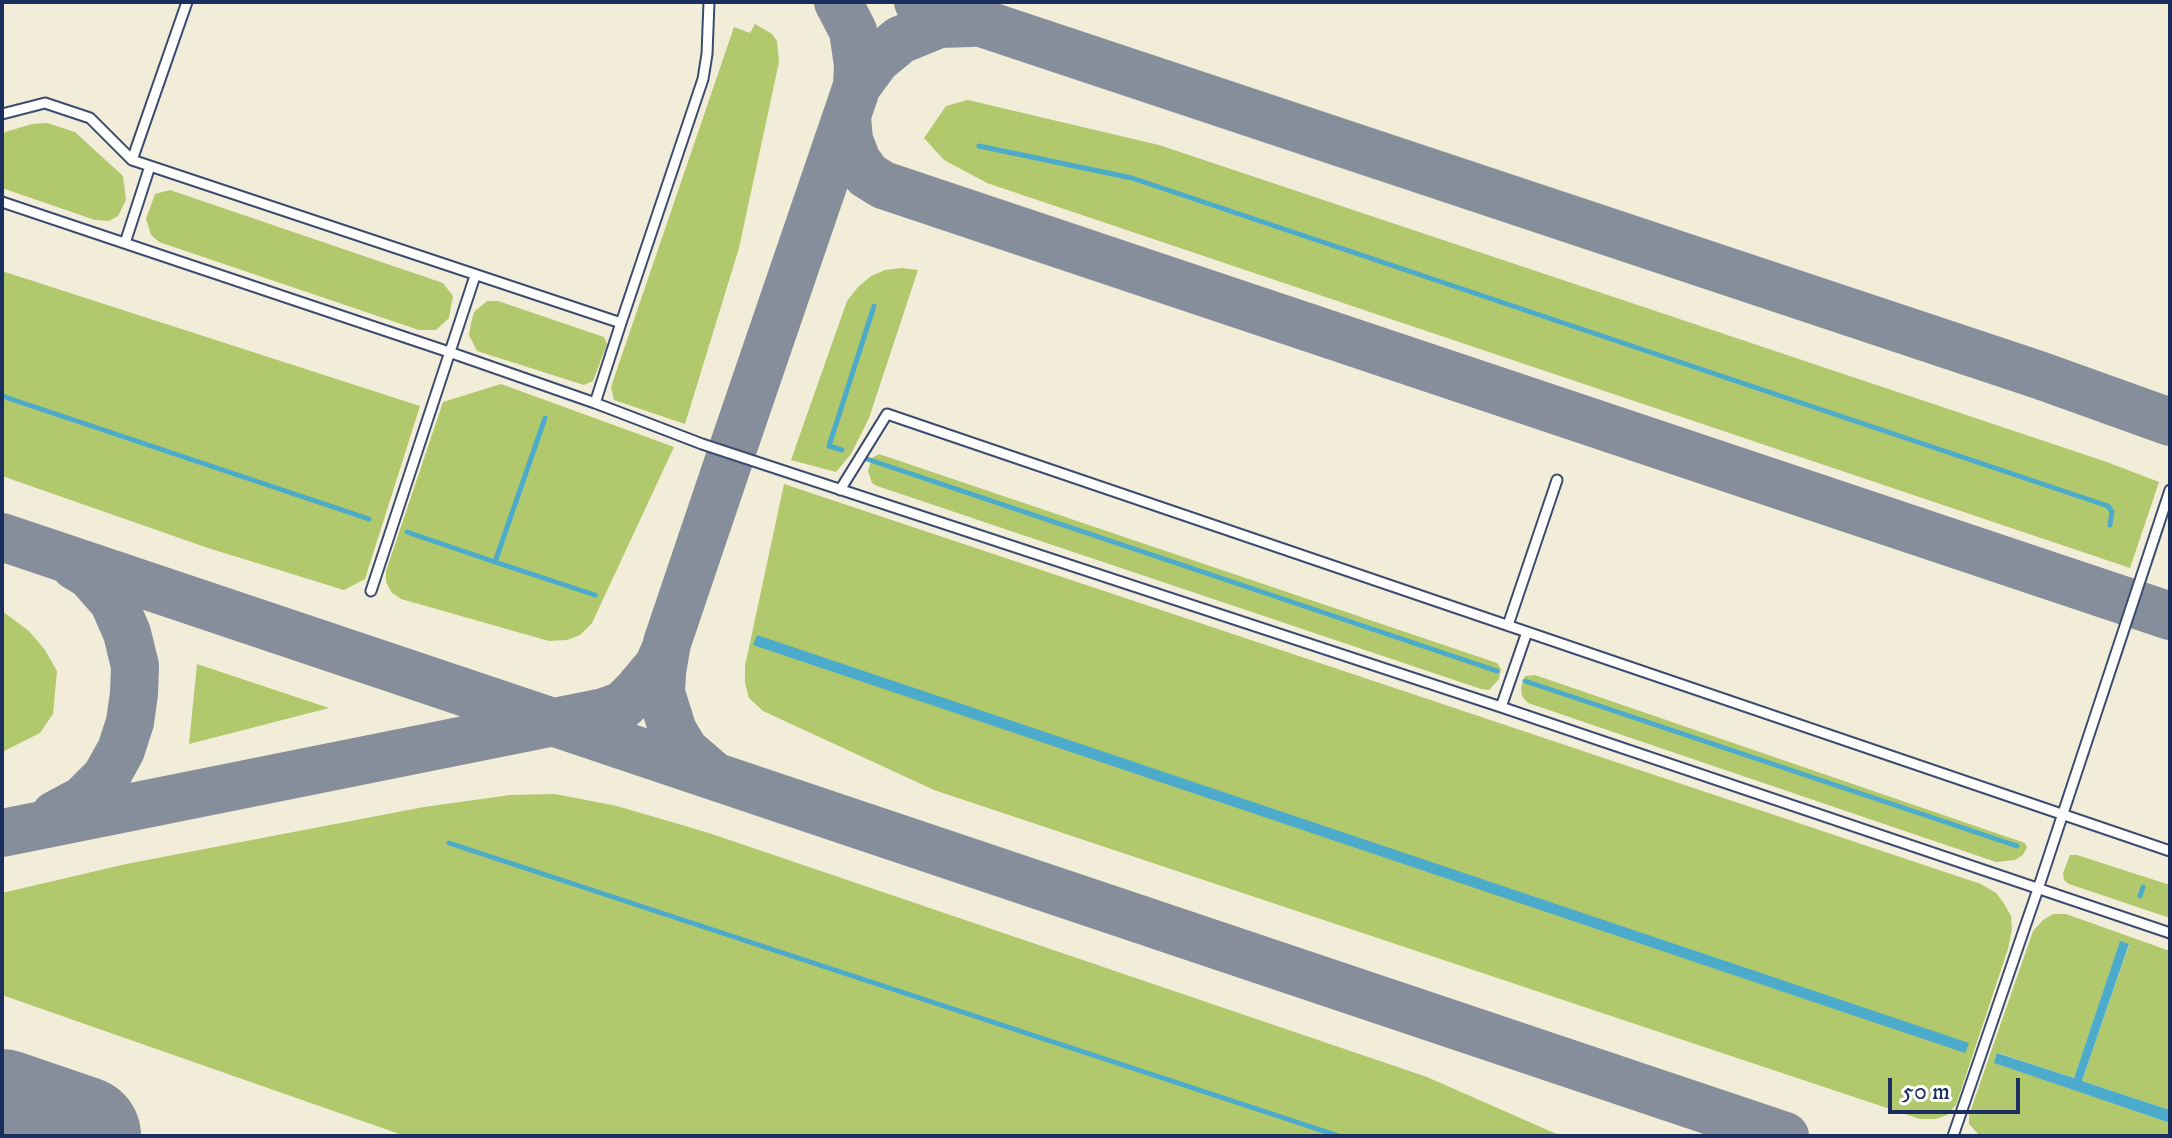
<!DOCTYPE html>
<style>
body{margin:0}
#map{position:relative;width:2172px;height:1138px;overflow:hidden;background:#f2edd8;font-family:"IM FELL DW Pica",serif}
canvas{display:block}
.frame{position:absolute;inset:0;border:4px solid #1b2f5e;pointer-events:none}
.scale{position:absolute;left:1888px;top:1078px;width:132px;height:36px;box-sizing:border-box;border:4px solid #1b2f5e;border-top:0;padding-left:10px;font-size:24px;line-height:28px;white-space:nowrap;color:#1b2f5e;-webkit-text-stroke:6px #fff;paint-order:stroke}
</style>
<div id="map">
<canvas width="2172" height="1138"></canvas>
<div class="frame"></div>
<div class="scale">50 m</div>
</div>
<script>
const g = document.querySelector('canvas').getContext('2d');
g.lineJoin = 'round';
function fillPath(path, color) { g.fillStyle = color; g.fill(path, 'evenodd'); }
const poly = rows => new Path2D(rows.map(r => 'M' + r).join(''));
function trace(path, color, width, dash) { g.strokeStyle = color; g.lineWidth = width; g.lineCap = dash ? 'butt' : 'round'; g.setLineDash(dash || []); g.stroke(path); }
const green = poly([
 [755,24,772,34,777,41,779,62,739,248,685,424,614,400,611,387,734,27,750,33],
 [968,100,1159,145,2104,461,2159,482,2130,568,987,183,944,160,924,138,946,106],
 [47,123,75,132,123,176,126,200,118,216,109,221,95,220,2,188,2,133,32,124],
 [170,190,443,283,453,296,449,318,436,330,419,330,159,242,151,235,146,219,155,194],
 [902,268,918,270,869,418,851,454,836,472,791,460,847,301,858,287,871,276,885,270],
 [2,271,420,406,365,579,344,590,208,548,2,476],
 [487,301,498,301,604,337,607,344,593,381,584,385,477,351,469,335,471,323,474,312],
 [501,384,674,447,592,623,580,635,567,640,549,641,401,599,392,593,386,582,386,571,443,402],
 [879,454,1497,663,1501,669,1499,679,1489,690,1481,689,877,486,872,483,868,471,872,458],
 [784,484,1981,884,1996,893,2003,902,2011,916,2012,929,2008,949,1956,1105,1947,1115,1936,1119,1920,1119,934,790,763,711,749,698,745,683,745,666],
 [2,611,29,631,45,650,57,671,53,714,40,733,2,752],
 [197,664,329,708,189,744],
 [1535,675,2025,843,2027,847,2023,855,2015,860,1996,862,1528,703,1522,696,1521,687,1525,676],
 [555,794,617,806,709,833,1427,1077,1561,1136,405,1136,2,995,2,893,126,864,424,807,510,795],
 [2070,855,2077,855,2170,885,2170,918,2069,884,2064,880,2063,873],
 [2053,914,2066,914,2170,951,2170,1110,2082,1081,2129,945,2120,942,2074,1078,1998,1053,1995,1063,2170,1123,2170,1136,1980,1136,1969,1124,1969,1115,2033,931,2043,920]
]);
const water = poly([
 [757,635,1969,1043,1965,1053,753,645],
 [2120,941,2129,944,2082,1081,2170,1110,2170,1123,1994,1063,1997,1053,2074,1078]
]);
const stream = poly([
 [979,146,1132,178,2108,506,2112,512,2110,525],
 [2,396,369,519],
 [545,418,495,562,595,595],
 [842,450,829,446,874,306],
 [867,459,1497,671],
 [407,532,495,562],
 [1525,681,2017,846],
 [449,843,1339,1136],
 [2140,896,2143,887]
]);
const taxiway = poly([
 [838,2,853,31,858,65,857,86],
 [918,2,2039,375,2170,422],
 [847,117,849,140,857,161,867,175,883,185,2170,616],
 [2,537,1785,1136],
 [714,776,685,751,673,731,661,693,662,672,667,643,731,454,857,86,876,60,900,40,939,24,971,23],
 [55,815,83,800,106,777,121,750,130,722,134,694,135,666,127,633,113,601,90,575,75,566],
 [2,833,604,712,623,705,637,691,658,666,666,648]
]);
const runway = poly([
 [2,1109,81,1136]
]);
const service = poly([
 [2,114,45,103,90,118,132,160,621,323,595,403],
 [132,160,187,2],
 [2,202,449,352,595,403,702,444,1501,707,2170,933],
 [125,243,150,166],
 [621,323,703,79,707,54,709,2],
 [840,490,887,414,2170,851],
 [371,591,475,276],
 [1508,625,1557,480],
 [1501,707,1527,632],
 [1953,1136,2038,889,2170,490]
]);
fillPath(green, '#b1c86c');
fillPath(water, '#4cabcb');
trace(stream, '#4cabcb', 5);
trace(taxiway, '#868e9b', 48);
trace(runway, '#868e9b', 120);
trace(service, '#3b4c70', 13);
trace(service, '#fff', 9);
</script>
